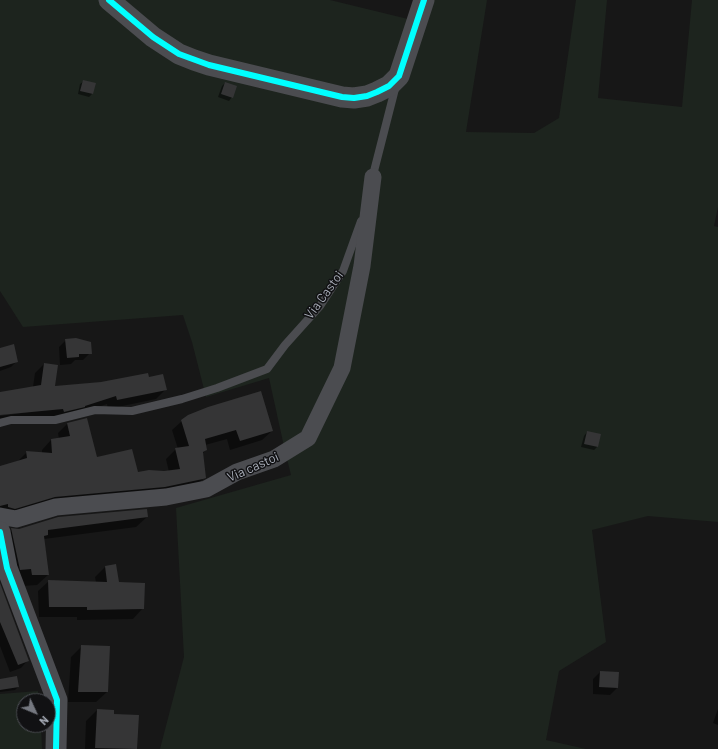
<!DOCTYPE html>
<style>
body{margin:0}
#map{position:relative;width:718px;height:749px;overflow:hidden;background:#171717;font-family:Barlow,sans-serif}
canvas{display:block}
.north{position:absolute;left:16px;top:693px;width:40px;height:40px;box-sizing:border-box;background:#111113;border:1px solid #4d4f55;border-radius:50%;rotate:134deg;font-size:11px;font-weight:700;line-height:16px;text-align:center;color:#a8adb8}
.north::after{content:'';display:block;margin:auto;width:14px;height:18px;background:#757880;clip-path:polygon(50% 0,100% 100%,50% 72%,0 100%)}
</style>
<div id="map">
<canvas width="718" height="749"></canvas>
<div class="north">N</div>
</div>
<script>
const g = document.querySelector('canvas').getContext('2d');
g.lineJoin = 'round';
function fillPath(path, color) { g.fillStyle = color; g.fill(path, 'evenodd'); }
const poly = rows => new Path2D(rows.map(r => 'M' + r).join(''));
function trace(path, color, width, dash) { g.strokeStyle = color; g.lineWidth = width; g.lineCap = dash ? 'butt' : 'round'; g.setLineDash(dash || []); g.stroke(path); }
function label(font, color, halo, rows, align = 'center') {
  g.font = font + ' Barlow,sans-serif'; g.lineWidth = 3; g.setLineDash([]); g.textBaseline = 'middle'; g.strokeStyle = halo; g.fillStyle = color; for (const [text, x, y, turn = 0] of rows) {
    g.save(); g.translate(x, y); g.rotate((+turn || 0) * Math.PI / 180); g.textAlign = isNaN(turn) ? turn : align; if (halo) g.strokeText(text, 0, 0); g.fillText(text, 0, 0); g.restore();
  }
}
const green = poly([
 [0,0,330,0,408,19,416,0,487,0,466,132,534,133,559,118,576,0,607,0,598,98,682,107,692,0,718,0,718,207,714,226,718,227,718,522,648,516,592,530,606,642,559,671,546,740,586,749,160,749,184,657,176,508,291,475,285,451,269,378,206,397,192,342,183,315,23,327,0,291],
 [38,691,39,701,24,701,24,725,41,725,42,749,0,749,0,694]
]);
const shadow = poly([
 [84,81,94,84,92,94,89,97,78,94,80,84],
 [225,83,232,97,229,101,218,97,222,86],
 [66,340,90,353,83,360,75,360,71,364,60,365,59,347],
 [0,349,16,362,11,367,0,371],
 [44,364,54,387,148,378,165,390,156,399,108,409,107,404,77,414,0,422,0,416,37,411,0,414,0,394,33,387,35,373],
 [87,419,96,458,137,473,169,472,166,459,176,449,178,449,172,430,182,421,272,431,262,440,230,450,227,439,205,445,206,450,202,454,205,477,195,487,0,517,0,467,18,461,27,452,42,453,42,450,51,440,59,439,58,433,67,424],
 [587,432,600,435,597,447,594,450,581,447,584,436],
 [147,517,136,527,44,539,48,575,37,585,22,586,1,540,12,529,19,530],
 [105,567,118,583,143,608,133,619,77,620,77,617,39,617,38,591,49,581,96,582,95,577],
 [0,586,28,660,21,668,10,672,0,646],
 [82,646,107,692,96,702,68,702,71,657],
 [600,672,617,688,610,695,593,694,593,679],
 [0,680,18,687,15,690,0,692],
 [718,709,718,725,713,723],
 [97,710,113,715,138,716,136,749,85,749,86,721]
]);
const building = poly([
 [83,80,96,83,93,94,80,91],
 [225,82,237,86,233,98,221,94],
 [76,338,91,342,92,354,79,354,79,357,67,358,65,339],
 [14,344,18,362,0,367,0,348],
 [44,363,58,365,55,386,101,382,148,373,149,377,163,374,167,390,117,400,116,396,85,406,85,407,64,412,63,409,0,415,0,392,41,385],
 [261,391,273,431,240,441,236,430,205,439,207,450,203,452,206,478,203,479,165,487,55,497,15,509,8,507,8,504,0,506,0,466,27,458,26,451,52,453,51,439,70,436,67,423,87,418,97,457,132,449,138,472,149,470,164,471,180,469,175,448,189,446,181,420,188,415,208,407],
 [587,431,601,434,598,447,584,444],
 [147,509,148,517,48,530,48,535,44,536,49,575,32,575,31,569,20,570,11,528,19,529,58,517],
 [116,564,119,582,145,583,144,609,87,610,87,607,49,607,48,580,107,582,105,566],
 [0,583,29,661,18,665,0,622],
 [81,645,110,646,108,692,78,692],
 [600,671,619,672,618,688,599,687],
 [17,676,19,687,0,690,0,679],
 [97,709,114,710,114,714,139,715,137,749,95,748]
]);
const service = poly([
 [372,179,396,85],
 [0,423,11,420,55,420,95,410,132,411,182,399,217,388,267,369,285,345,320,306,343,271,361,221]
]);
const minor = poly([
 [0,516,16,519,56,507,166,497,206,489,237,472,274,459,308,438,342,368,362,266,373,177]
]);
const tertiary = poly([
 [109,0,153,37,179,54,194,60,209,65,342,97,354,98,367,96,377,92,389,86,399,76,424,0],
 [0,532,7,568,57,700,56,749]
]);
const bus1 = poly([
 [109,0,153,37,179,54,209,65,342,97,354,98,367,96,377,92,389,86,399,76,424,0],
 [0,532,7,568,57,700,56,749]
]);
const streetNames = [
 ["Via Castoi",324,295,-54],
 ["Via castoi",253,467,-24]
];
fillPath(green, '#1d241e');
fillPath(shadow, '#0007');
fillPath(building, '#353536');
trace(service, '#4b4c50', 8);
trace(minor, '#4b4c50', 17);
trace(tertiary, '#4b4c50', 21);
trace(bus1, '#0ff', 6);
label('13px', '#a8adb8', '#111113', streetNames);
</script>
